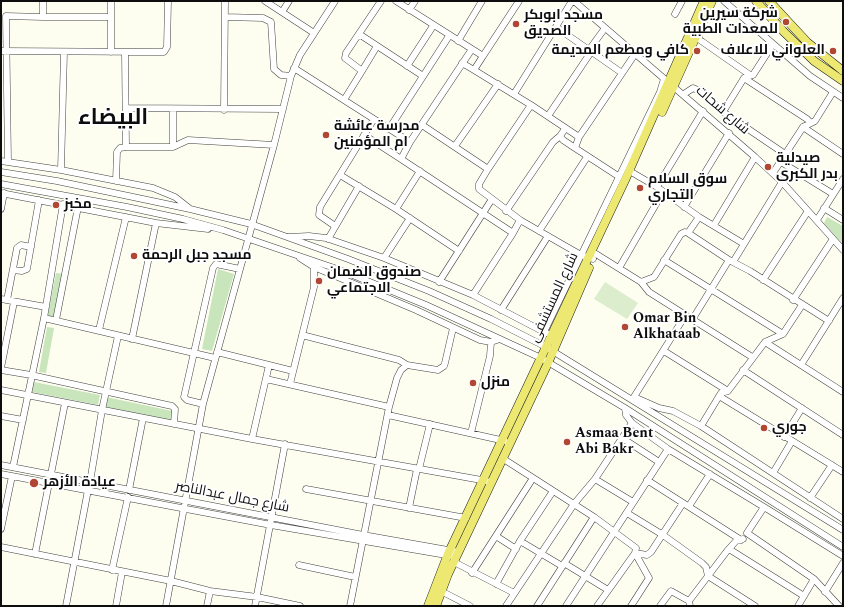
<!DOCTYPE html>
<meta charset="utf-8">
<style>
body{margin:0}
#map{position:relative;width:844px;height:607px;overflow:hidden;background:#fdfeef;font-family:Spectral,serif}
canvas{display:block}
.frame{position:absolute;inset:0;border:2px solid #0d0d0d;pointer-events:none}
</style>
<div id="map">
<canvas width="844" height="607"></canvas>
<div class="frame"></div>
</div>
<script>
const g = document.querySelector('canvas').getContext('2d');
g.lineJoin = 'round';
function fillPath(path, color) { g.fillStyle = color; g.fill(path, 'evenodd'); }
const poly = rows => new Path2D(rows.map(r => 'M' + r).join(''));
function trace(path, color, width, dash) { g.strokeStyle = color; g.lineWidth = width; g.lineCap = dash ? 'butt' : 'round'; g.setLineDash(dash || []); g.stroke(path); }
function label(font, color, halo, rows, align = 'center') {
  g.font = font + ' Spectral,Cairo,serif'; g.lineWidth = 4; g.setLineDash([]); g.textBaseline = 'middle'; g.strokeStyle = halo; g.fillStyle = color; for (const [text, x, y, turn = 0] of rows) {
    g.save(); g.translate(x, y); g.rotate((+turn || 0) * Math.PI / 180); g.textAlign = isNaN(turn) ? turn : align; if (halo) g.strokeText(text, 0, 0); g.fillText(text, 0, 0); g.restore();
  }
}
const green = poly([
 [827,217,843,226,843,244,824,223],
 [218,269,234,274,212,351,202,349],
 [56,273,63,274,54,319,47,318],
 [47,327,54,328,46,373,39,372],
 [34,382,100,395,98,405,32,392],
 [106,397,172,411,170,421,104,407]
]);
const pitch = poly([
 [605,282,638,303,627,319,594,299]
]);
const minor = poly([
 [265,1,314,33],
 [396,1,483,56,519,1],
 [574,1,755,157,782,182,843,250],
 [724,1,810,76,843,98],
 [409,10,415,1],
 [282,12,289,1],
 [675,14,682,1],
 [43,17,111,17],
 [225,17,263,18,271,22,274,69,281,75,291,76],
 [556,27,622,73],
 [697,32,700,40,750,75],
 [359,34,423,76],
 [458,41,482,1],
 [377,46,362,71,345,58,346,53,381,1],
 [589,50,605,28],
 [1,51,164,52,167,47,168,1],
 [111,52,111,1],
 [462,63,474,70,483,56],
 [407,66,433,26],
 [294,68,344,100,362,71],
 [474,70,531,105,579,137],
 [744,78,807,119,811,123],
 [514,94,572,1],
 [684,94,693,88,702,92,723,112,785,154],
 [344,100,410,142,472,49],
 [531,105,488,169,479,184,479,189,520,220,581,255,593,259],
 [126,108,283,109],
 [224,110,225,1],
 [723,112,744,78,753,75,773,44],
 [548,116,591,52],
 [422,125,488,169],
 [803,127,843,154],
 [389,129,449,36],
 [565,129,560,136,563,140,575,148,579,137,635,54],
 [364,135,401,159],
 [410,142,401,159,513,233],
 [455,146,498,84],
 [126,147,173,147,188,140,274,145],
 [173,147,173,109],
 [575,148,618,176],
 [1,161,61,170,153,188,175,197,189,208],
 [8,162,6,16,43,17,43,1],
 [781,162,833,194],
 [61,170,64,52],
 [1,172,57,181,190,209,251,224,348,259,429,291,491,319,546,347,843,530],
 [633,173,657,187,699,217,744,244],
 [773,173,803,127,815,121,833,92],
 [340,175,396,209,459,251],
 [116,181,117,152,120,148,126,147,125,52],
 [1,184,127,207,183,219,223,230,343,271,426,305,541,358,625,408,843,547],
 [657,187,703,111],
 [1,193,156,223,208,229],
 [684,207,729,133],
 [824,208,843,220],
 [1,209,4,193],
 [396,209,420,171],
 [506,211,553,142,560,136],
 [817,220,843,179],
 [714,225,755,157],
 [335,226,319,215,320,207,374,119],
 [539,231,587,157],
 [688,233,729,260,750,271,829,321],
 [288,237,309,236,326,238,384,258,473,295,544,332],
 [328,239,359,186],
 [596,254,641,282,649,292,752,357],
 [300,258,314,267,416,310,480,340,491,342,500,339],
 [384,258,410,218],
 [664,260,783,334],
 [733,262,782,182],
 [619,268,663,192],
 [13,270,22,271,27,269,39,200],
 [763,280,808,211],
 [439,282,492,199],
 [641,282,654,277,681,234,685,232,688,233,699,217],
 [473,295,513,233,520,220],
 [1,299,46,307],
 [7,300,17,248,21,245,31,247],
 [793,300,833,239],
 [501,310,548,236],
 [44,318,215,358],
 [56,320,78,207],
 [692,320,729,260],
 [99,330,126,217],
 [302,335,399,360,407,365,438,370,444,366,445,363,453,328],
 [552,335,544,332,660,92,664,79],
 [132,339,156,223],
 [765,342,843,392],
 [664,351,728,391],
 [217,352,269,365],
 [801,365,843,298],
 [1,368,14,302],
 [1,370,31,375,172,406,175,409,174,424],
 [743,370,843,435],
 [266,379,389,407],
 [290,384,314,287,314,267],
 [1,390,252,439,487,481],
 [719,396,843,472],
 [634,397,659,408,673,411,701,426,843,519],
 [632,400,685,316],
 [203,404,187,400,184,397,213,268,216,264,240,269],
 [625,408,626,415,632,423,668,449,764,507,747,533,814,579,839,606],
 [388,415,505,441],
 [1,416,23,420],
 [701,426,721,393,728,391,765,342,783,334,802,305],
 [471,433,490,356,491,342],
 [784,437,802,408],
 [622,438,659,462],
 [252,439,269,365,293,371],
 [502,458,594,517,636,548,635,553,597,606],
 [1,465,363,535,459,552],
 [13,467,44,318,63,204],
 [419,469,430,424],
 [773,473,792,441],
 [1,474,271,525,452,556],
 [51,474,65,403],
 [595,479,633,502],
 [647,480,741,540],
 [90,482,102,410,118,336],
 [306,489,466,518],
 [129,490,143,418],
 [810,498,832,465],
 [689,506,710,474],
 [764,507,843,556],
 [409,508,417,469],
 [627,513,663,535,702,563,706,567,708,576,755,606],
 [1,529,12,476],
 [496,536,516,549],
 [520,541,562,566],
 [1,547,171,581,210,591,257,597,300,606],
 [729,549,804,596],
 [635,553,647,555,651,552,683,503],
 [35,554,49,483],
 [454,562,514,593],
 [564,563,608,590],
 [299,565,355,577],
 [112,570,128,497],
 [472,573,533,478],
 [496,584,520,541,553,491],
 [439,590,470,606],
 [825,592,843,563],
 [689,601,727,551,736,541,743,539],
 [66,606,88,490],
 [116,606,122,572],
 [166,606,203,404,274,145,291,76,300,55,335,1],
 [207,606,210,591],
 [255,606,285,444],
 [350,606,389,407,397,378,401,370,407,365],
 [506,606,574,504,595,479,632,423],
 [537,606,594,517],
 [566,606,668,449],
 [631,606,649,578,635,553],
 [660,606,671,591,689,601,690,606],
 [798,606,814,579]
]);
const major = poly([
 [756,1,783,31,814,61,843,81],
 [769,1,807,42,843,71],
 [662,112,712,1],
 [428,606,448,554,626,178,704,1],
 [436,606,448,574,548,363,589,268]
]);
const markers = [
 [786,22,4,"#b14632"],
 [516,24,4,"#b14632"],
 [697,51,4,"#b14632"],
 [833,51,4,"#b14632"],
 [326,135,4,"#b14632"],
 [768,167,4,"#b14632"],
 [640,188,4,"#b14632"],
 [56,205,4,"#b14632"],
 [134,256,4,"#b14632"],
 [319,281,4,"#b14632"],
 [625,327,4,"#b14632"],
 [473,383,4,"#b14632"],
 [764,428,4,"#b14632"],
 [567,442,4,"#b14632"],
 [34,483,5,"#b14632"]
];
const poiNames = [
 ["شركة سيرين",778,14,"right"],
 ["للمعدات الطبية",778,30,"right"],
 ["مسجد ابوبكر",524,16],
 ["الصديق",524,32],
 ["كافي ومطعم المديمة",689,51,"right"],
 ["العلواني للاعلاف",825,51,"right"],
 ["مدرسة عائشة",334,127],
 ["ام المؤمنين",334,143],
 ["صيدلية",776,159],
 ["بدر الكبرى",776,175],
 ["سوق السلام",648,180],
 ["التجاري",648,196],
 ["مخبز",64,205],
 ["مسجد جبل الرحمة",142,256],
 ["صندوق الضمان",327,273],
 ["الاجتماعي",327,289],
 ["Omar Bin",633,319],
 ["Alkhataab",633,335],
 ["منزل",481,383],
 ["جوري",772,428],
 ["ِAsmaa Bent",575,434],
 ["Abi Bakr",575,450],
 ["عيادة الأزهر",43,483]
];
const streetNames = [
 ["شارع شحات",722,111,41],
 ["شارع المستشفى",555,298,-65],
 ["شارع جمال عبدالناصر",232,498,11]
];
const townNames = [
 ["البيضاء",113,120]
];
fillPath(green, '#c9e5bc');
fillPath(pitch, '#dbedcd');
trace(minor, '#404040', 7);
trace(major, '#1e1e1e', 9);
trace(minor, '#fff', 6);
trace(major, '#ece871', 8);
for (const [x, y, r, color] of markers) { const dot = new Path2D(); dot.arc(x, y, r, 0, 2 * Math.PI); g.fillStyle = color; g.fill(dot); trace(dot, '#fff', 1.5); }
label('bold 14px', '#0d0d0d', '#fff', poiNames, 'left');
label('14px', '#0d0d0d', '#fff', streetNames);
label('bold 22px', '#0d0d0d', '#fff', townNames);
</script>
